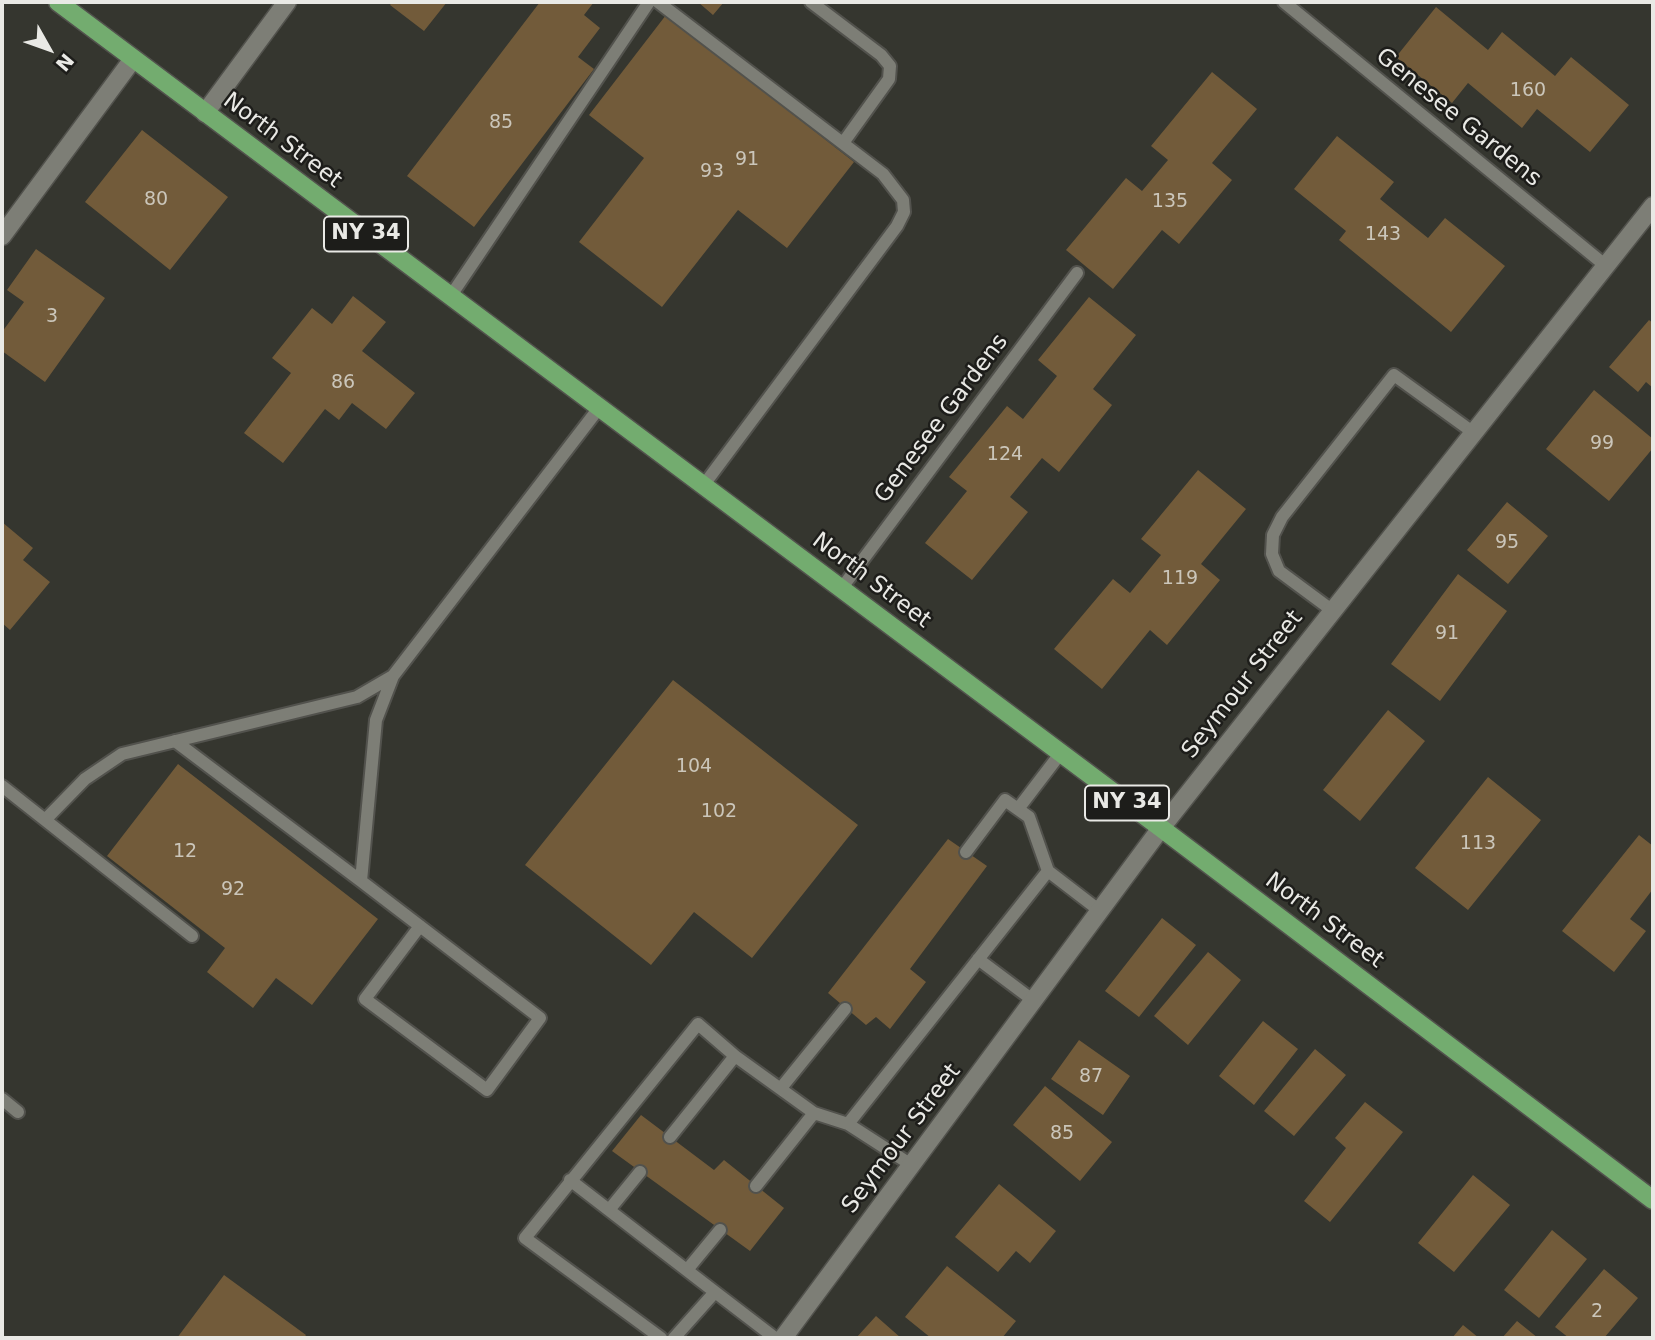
<!DOCTYPE html>
<style>
body{margin:0}
#map{position:relative;width:1655px;height:1340px;overflow:hidden;background:#35362f;font-family:"DejaVu Sans",sans-serif}
canvas{display:block}
.frame{position:absolute;inset:0;border:4px solid #e9e9e5;pointer-events:none}
.north{position:absolute;left:14px;top:14px;width:70px;height:70px;-webkit-text-stroke:5px #1d1d1a;paint-order:stroke;rotate:130deg;font-size:19px;font-weight:700;line-height:28px;text-align:center;color:#e9e9e5}
.north::after{content:'';display:block;margin:auto;width:24px;height:32px;background:#e9e9e5;clip-path:polygon(50% 0,100% 100%,50% 72%,0 100%)}
</style>
<div id="map">
<canvas width="1655" height="1340"></canvas>
<div class="frame"></div>
<div class="north">N</div>
</div>
<script>
const g = document.querySelector('canvas').getContext('2d');
g.lineJoin = 'round';
function fillPath(path, color) { g.fillStyle = color; g.fill(path, 'evenodd'); }
const poly = rows => new Path2D(rows.map(r => 'M' + r).join(''));
function trace(path, color, width, dash) { g.strokeStyle = color; g.lineWidth = width; g.lineCap = dash ? 'butt' : 'round'; g.setLineDash(dash || []); g.stroke(path); }
function label(font, color, halo, rows, align = 'center') {
  g.font = font + ' "DejaVu Sans",sans-serif'; g.lineWidth = 5; g.setLineDash([]); g.textBaseline = 'middle'; g.strokeStyle = halo; g.fillStyle = color; for (const [text, x, y, turn = 0] of rows) {
    g.save(); g.translate(x, y); g.rotate((+turn || 0) * Math.PI / 180); g.textAlign = isNaN(turn) ? turn : align; if (halo) g.strokeText(text, 0, 0); g.fillText(text, 0, 0); g.restore();
  }
}
const building = poly([
 [392,2,447,2,424,31,390,5],
 [540,2,594,2,584,15,600,28,578,57,594,69,474,227,407,176],
 [698,2,724,2,713,15],
 [1436,7,1488,50,1502,32,1555,76,1571,57,1629,105,1590,152,1537,109,1522,128,1468,83,1452,103,1396,57],
 [666,15,854,162,787,248,738,210,662,307,579,242,644,158,589,115],
 [1212,72,1257,109,1212,163,1232,180,1179,244,1162,230,1113,289,1066,250,1126,178,1142,191,1168,160,1151,146],
 [142,130,228,197,170,270,85,202],
 [1337,136,1394,182,1380,199,1428,238,1445,218,1505,266,1451,332,1339,240,1346,231,1294,189],
 [36,249,105,298,45,382,2,351,2,332,24,302,7,290],
 [353,296,386,322,362,351,415,393,386,429,352,403,339,420,325,409,283,463,244,433,291,373,272,358,312,308,332,324],
 [1089,297,1136,335,1093,389,1112,405,1059,472,1042,458,1010,497,1028,512,972,580,925,543,967,491,949,477,1007,406,1023,419,1057,376,1038,360],
 [1649,320,1653,323,1653,388,1646,382,1638,392,1609,367],
 [1594,390,1653,439,1653,448,1609,501,1546,449],
 [1198,470,1246,509,1201,564,1220,580,1167,645,1150,630,1102,689,1054,649,1113,579,1130,593,1161,555,1141,539],
 [1507,502,1548,536,1508,584,1467,550],
 [2,522,33,548,23,560,50,582,10,630,2,623],
 [1458,574,1507,611,1440,701,1391,664],
 [673,680,858,825,752,958,694,912,651,965,525,865],
 [1388,710,1425,741,1360,821,1323,790],
 [178,764,378,919,312,1005,276,978,253,1008,207,972,225,948,107,856],
 [1488,777,1541,820,1468,910,1415,868],
 [1639,835,1653,846,1653,889,1630,919,1646,931,1614,972,1562,931],
 [948,839,987,866,910,969,926,982,890,1029,876,1017,866,1025,828,993],
 [1162,918,1196,945,1139,1017,1105,991],
 [1208,952,1241,980,1188,1045,1154,1016],
 [1263,1021,1298,1049,1254,1105,1219,1076],
 [1079,1040,1130,1076,1103,1115,1051,1079],
 [1315,1049,1346,1075,1294,1136,1264,1111],
 [1045,1086,1112,1142,1080,1181,1013,1125],
 [1365,1102,1403,1132,1330,1222,1304,1201,1346,1148,1335,1138],
 [641,1115,714,1170,724,1160,784,1208,750,1251,612,1151],
 [1473,1175,1510,1205,1454,1272,1418,1243],
 [999,1184,1056,1231,1030,1263,1016,1251,998,1272,955,1237],
 [1552,1230,1587,1259,1539,1318,1504,1290],
 [947,1266,1016,1321,1002,1338,931,1338,905,1317],
 [1604,1269,1638,1298,1604,1338,1569,1338,1555,1327],
 [224,1275,306,1335,304,1338,177,1338],
 [876,1316,901,1338,856,1338],
 [1517,1321,1538,1338,1502,1338],
 [1463,1325,1479,1338,1452,1338]
]);
const lane = poly([
 [658,2,883,174,903,200,904,212,897,226,703,486],
 [811,2,881,55,890,66,889,79,843,143],
 [1284,2,1606,266],
 [450,297,649,2],
 [841,589,1077,273],
 [1333,611,1279,571,1272,554,1273,535,1282,517,1394,375,1474,433],
 [175,741,361,881,540,1018,487,1090,365,999,420,926],
 [2,786,192,936],
 [1018,809,1060,754],
 [45,820,85,779,122,754,357,697,393,676],
 [966,852,1005,800,1029,817,1048,871],
 [361,881,376,720,393,676,599,408],
 [978,959,1034,1001],
 [781,1088,845,1009],
 [2,1099,18,1112],
 [848,1124,913,1166],
 [670,1137,735,1056],
 [570,1180,715,1292],
 [756,1186,814,1113],
 [609,1210,640,1172],
 [687,1270,720,1230],
 [661,1338,525,1238,698,1024,735,1056,814,1113,848,1124,1048,871,1100,911],
 [674,1338,715,1292,775,1338]
]);
const street = poly([
 [205,113,287,2],
 [2,236,133,59],
 [783,1338,1161,828,1653,206]
]);
const primary = poly([
 [58,2,1161,828,1653,1200]
]);
const numberNames = [
 ["160",1528,91],
 ["85",501,123],
 ["91",747,160],
 ["93",712,172],
 ["80",156,200],
 ["135",1170,202],
 ["143",1383,235],
 ["3",52,317],
 ["86",343,383],
 ["99",1602,444],
 ["124",1005,455],
 ["95",1507,543],
 ["119",1180,579],
 ["91",1447,634],
 ["104",694,767],
 ["102",719,812],
 ["113",1478,844],
 ["12",185,852],
 ["92",233,890],
 ["87",1091,1077],
 ["85",1062,1134],
 ["2",1597,1312]
];
const shields = [
 [366,234,84],
 [1127,803,84]
];
const shieldNames = [
 ["NY 34",366,234],
 ["NY 34",1127,803]
];
const streetNames = [
 ["Genesee Gardens",1458,118,39],
 ["North Street",282,141,37],
 ["Genesee Gardens",942,419,-53],
 ["North Street",871,581,37],
 ["Seymour Street",1243,685,-52],
 ["North Street",1324,921,37],
 ["Seymour Street",902,1139,-53]
];
fillPath(building, '#725b3a');
trace(lane, '#52524d', 16);
trace(street, '#52524d', 21);
trace(primary, '#52524d', 21);
trace(lane, '#7d7e76', 12);
trace(street, '#7d7e76', 18);
trace(primary, '#73ac6f', 18);
label('19px', '#cbc6ba', null, numberNames);
for (const [x, y, w] of shields) { const box = new Path2D(); box.roundRect(x - w / 2, y - 17.5, w, 35, 5); g.fillStyle = '#1d1d1a'; g.fill(box); trace(box, '#e9e9e5', 2); }
label('bold 21px', '#e9e9e5', null, shieldNames);
label('23px', '#e9e9e5', '#1d1d1a', streetNames);
</script>
